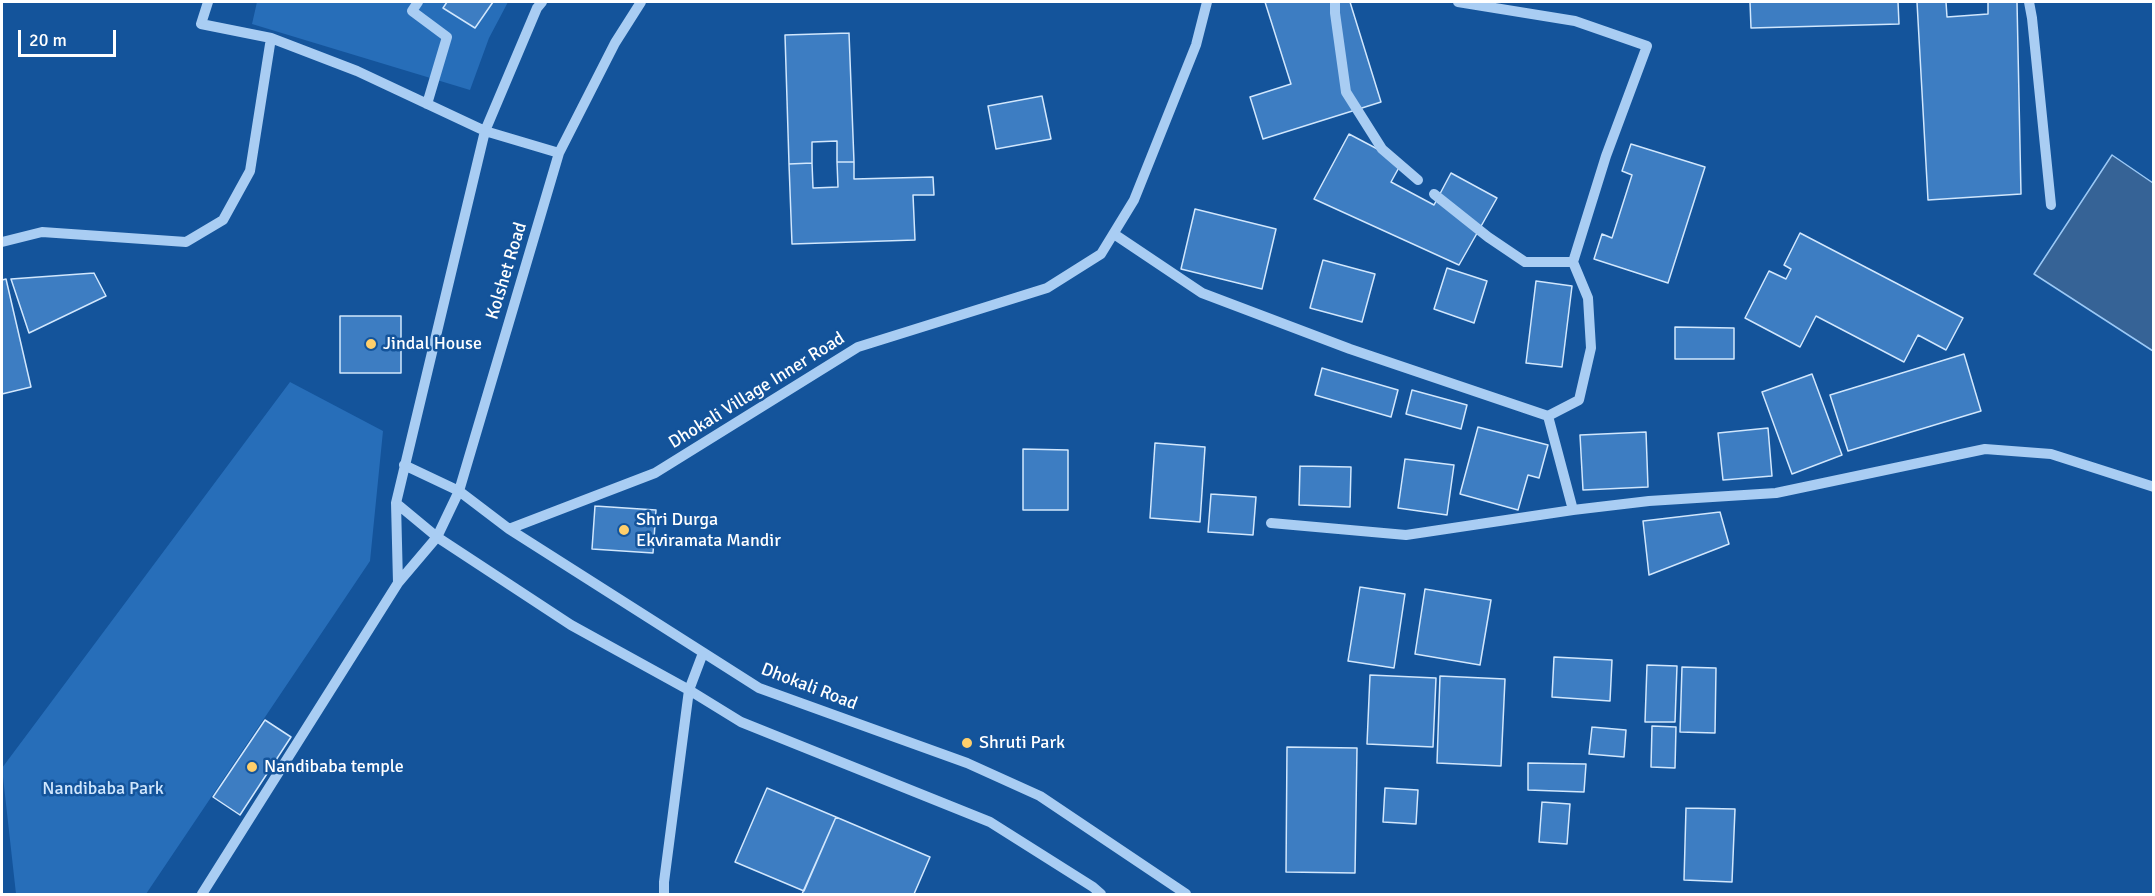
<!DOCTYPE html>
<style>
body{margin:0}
#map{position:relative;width:2155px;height:896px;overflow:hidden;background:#14549b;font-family:Signika,sans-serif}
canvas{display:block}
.frame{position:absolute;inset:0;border:3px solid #fff;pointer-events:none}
.scale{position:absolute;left:18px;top:30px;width:98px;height:27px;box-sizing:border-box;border:3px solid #fff;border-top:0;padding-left:8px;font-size:18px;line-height:21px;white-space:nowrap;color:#fff;-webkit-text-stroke:4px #14549b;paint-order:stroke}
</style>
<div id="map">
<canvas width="2155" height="896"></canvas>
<div class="frame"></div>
<div class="scale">20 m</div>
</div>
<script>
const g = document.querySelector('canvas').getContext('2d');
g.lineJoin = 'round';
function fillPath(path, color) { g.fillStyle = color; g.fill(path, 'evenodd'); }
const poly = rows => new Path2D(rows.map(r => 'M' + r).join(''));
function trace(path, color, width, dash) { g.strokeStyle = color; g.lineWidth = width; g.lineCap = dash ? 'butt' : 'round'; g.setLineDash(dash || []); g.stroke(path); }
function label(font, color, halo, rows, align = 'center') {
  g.font = font + ' Signika,sans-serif'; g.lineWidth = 5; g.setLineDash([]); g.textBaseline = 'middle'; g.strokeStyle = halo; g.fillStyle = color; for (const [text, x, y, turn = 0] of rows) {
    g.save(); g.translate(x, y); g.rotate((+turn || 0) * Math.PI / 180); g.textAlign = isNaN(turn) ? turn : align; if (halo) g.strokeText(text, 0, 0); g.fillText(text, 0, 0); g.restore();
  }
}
const green = poly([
 [257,2,508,2,489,38,470,90,252,24],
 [290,382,383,431,370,561,146,894,16,894,2,768]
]);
const water = poly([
 [2112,155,2153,183,2153,351,2034,274,2112,155]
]);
const building = poly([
 [447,2,493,2,475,28,443,8,447,2],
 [1265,2,1350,2,1381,102,1263,139,1250,97,1291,84,1265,2],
 [1750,2,1898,2,1899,24,1751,28,1750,2],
 [1917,2,1946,2,1947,17,1988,14,1988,2,2017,2,2021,194,1928,200,1917,2],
 [849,33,854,162,837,162,837,141,812,142,812,163,789,164,785,35,849,33],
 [1042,96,1051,139,996,149,988,106,1042,96],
 [1349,134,1402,162,1391,182,1434,205,1451,173,1497,198,1459,265,1314,199,1349,134],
 [1631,144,1705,167,1668,283,1594,259,1602,234,1612,238,1632,175,1622,171,1631,144],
 [837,162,854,162,854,179,933,177,934,195,913,195,915,240,792,244,789,164,812,163,813,188,838,187,837,162],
 [1195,209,1276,229,1262,289,1181,269,1195,209],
 [1800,233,1963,318,1946,350,1918,335,1904,362,1816,316,1800,347,1745,318,1769,271,1786,279,1791,269,1784,265,1800,233],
 [1323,260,1375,274,1362,322,1310,308,1323,260],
 [1447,268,1487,281,1474,323,1434,309,1447,268],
 [94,273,106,296,29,333,11,279,94,273],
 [6,279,31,387,2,394,2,280,6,279],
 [1536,281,1572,286,1562,367,1526,363,1536,281],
 [340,316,401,316,401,373,340,373,340,316],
 [1675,327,1734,328,1734,359,1675,359,1675,327],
 [1964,354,1981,411,1848,451,1830,395,1964,354],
 [1322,368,1398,390,1391,417,1315,395,1322,368],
 [1812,374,1842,455,1792,474,1762,392,1812,374],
 [1412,390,1467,405,1461,429,1406,414,1412,390],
 [1478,427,1548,445,1539,478,1528,475,1518,510,1460,494,1478,427],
 [1768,428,1772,476,1723,480,1718,433,1768,428],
 [1646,432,1648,487,1583,490,1580,435,1646,432],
 [1155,443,1205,447,1200,522,1150,518,1155,443],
 [1023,449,1068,450,1068,510,1023,510,1023,449],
 [1405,459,1454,465,1447,515,1398,508,1405,459],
 [1300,466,1351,467,1350,507,1299,505,1300,466],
 [1211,494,1256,497,1253,535,1208,532,1211,494],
 [595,506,656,510,653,553,592,549,595,506],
 [1720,512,1729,544,1649,575,1643,521,1720,512],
 [1360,587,1405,594,1394,668,1348,661,1360,587],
 [1425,589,1491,600,1480,665,1415,654,1425,589],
 [1554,657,1612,660,1610,701,1552,697,1554,657],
 [1647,665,1677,666,1675,722,1645,722,1647,665],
 [1682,667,1716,668,1715,733,1680,732,1682,667],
 [1370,675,1436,678,1433,747,1367,744,1370,675],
 [1440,676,1505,679,1501,766,1437,763,1440,676],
 [265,720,291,737,240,815,213,797,265,720],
 [1652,726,1676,727,1675,768,1651,767,1652,726],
 [1592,727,1626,730,1624,757,1589,754,1592,727],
 [1287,747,1357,748,1355,873,1286,872,1287,747],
 [1528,763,1586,764,1584,792,1528,790,1528,763],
 [767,788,836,817,804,891,735,862,767,788],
 [1385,788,1418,790,1416,824,1383,822,1385,788],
 [1542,802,1570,804,1567,844,1539,842,1542,802],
 [1686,808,1735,809,1732,882,1684,880,1686,808],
 [836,817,930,857,914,894,802,894,836,817]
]);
const minor = poly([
 [208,2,201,24,271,38,357,71,485,131,559,153],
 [418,2,412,11,447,37,427,104],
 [1335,2,1335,13,1346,92,1382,149,1418,180],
 [1458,2,1575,21,1647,46,1606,156,1573,262],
 [2029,2,2032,18,2051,205],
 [1434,194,1488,237,1525,262,1573,262],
 [1114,234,1202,293,1350,349,1548,416,1573,510,1649,501,1776,493,1985,449,2051,454,2154,487],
 [2,242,42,232,186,242,223,220,250,171,271,38],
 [1548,416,1579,400,1591,348,1588,298,1573,262],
 [404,465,459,491,509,529,759,688,967,763,1040,796,1186,894],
 [396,503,437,537,571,625,689,690,741,722,990,822,1093,887,1101,894],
 [1271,523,1406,535,1573,510],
 [509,529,655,473,858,347,1047,288,1101,254,1134,200,1196,45,1207,2],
 [398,583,396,503,485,131,537,8,542,2],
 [202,894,398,583,437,537,459,491,559,153,615,43,641,2],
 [664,894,664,882,689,690,703,653]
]);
const markers = [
 [371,344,6,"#ffcf6b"],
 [624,530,6,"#ffcf6b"],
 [967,743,6,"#ffcf6b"],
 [252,767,6,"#ffcf6b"]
];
const streetNames = [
 ["Kolshet Road",507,271,-73],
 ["Dhokali Village Inner Road",757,391,-32],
 ["Dhokali Road",809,687,21]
];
const poiNames = [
 ["Jindal House",383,344],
 ["Shri Durga",636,520],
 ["Ekviramata Mandir",636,541],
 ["Shruti Park",979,743],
 ["Nandibaba temple",264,767]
];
const parkNames = [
 ["Nandibaba Park",103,789]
];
fillPath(green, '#276eb9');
fillPath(water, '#366396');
trace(water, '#9bc9f6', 1.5);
fillPath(building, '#3d7dc2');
trace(building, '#d1e7fd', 1.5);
trace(minor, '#a9cdf3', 10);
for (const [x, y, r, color] of markers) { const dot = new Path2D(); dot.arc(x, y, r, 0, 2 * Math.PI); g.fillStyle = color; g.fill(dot); trace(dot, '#14549b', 2); }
label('18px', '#fff', '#14549b', streetNames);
label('18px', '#fff', '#14549b', poiNames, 'left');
label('18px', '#d1e7fd', '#14549b', parkNames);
</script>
